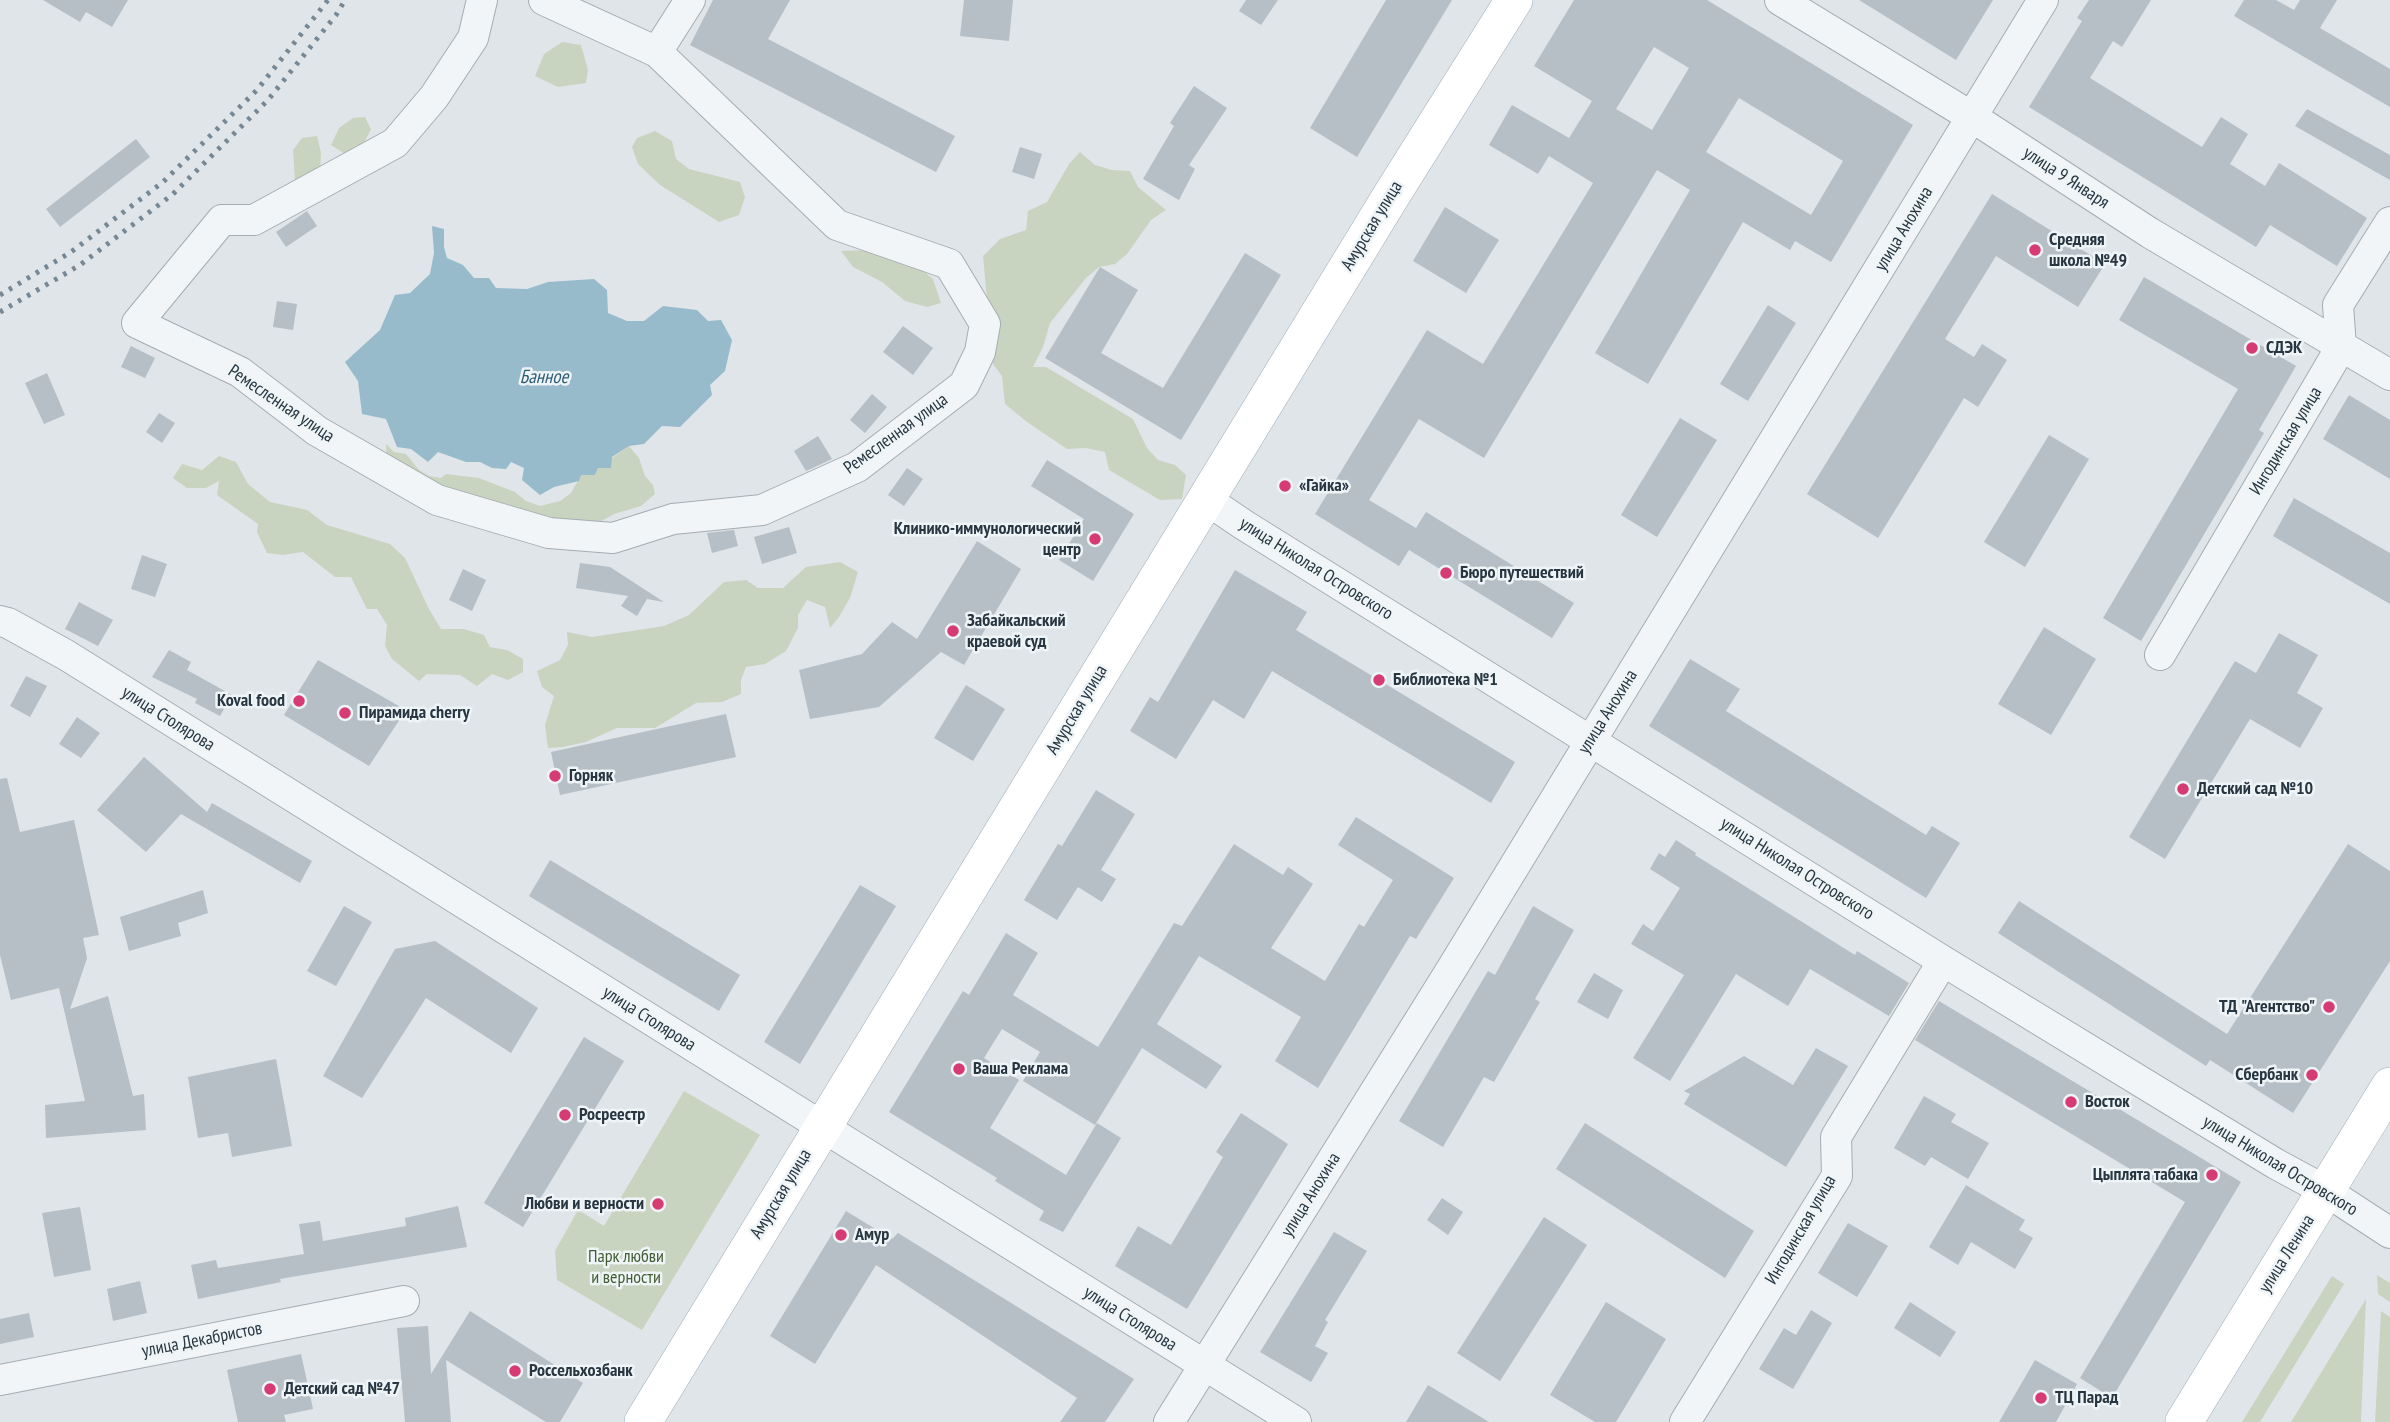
<!DOCTYPE html>
<meta charset="utf-8">
<style>
body{margin:0}
canvas{display:block;background:#dfe5e9}
</style>
<canvas width="2390" height="1422"></canvas>
<script>
const g = document.querySelector('canvas').getContext('2d');
g.lineJoin = 'round';
function fillPath(path, color) { g.fillStyle = color; g.fill(path, 'evenodd'); }
const poly = rows => new Path2D(rows.map(r => 'M' + r).join(''));
function trace(path, color, width, dash) { g.strokeStyle = color; g.lineWidth = width; g.lineCap = dash ? 'butt' : 'round'; g.setLineDash(dash || []); g.stroke(path); }
function label(font, color, halo, rows, align = 'center') {
  g.font = font + ' "PT Sans Narrow",sans-serif'; g.lineWidth = 5; g.setLineDash([]); g.textBaseline = 'middle'; g.strokeStyle = halo; g.fillStyle = color; for (const [text, x, y, turn = 0] of rows) {
    g.save(); g.translate(x, y); g.rotate((+turn || 0) * Math.PI / 180); g.textAlign = isNaN(turn) ? turn : align; if (halo) g.strokeText(text, 0, 0); g.fillText(text, 0, 0); g.restore();
  }
}
const green = poly([
 [562,42,581,45,588,70,586,83,558,87,535,76,544,54],
 [365,117,371,129,360,151,350,157,331,145,339,128,353,118],
 [655,131,672,141,676,159,689,169,740,182,745,197,739,215,719,222,660,185,638,164,632,147,637,138],
 [317,136,321,153,320,173,295,180,293,150,302,138],
 [1080,152,1095,165,1112,170,1130,171,1138,187,1166,210,1151,220,1127,254,1115,264,1099,267,1086,278,1050,323,1043,347,1033,367,1046,367,1133,419,1147,448,1158,460,1175,465,1186,475,1182,499,1160,500,1109,470,1105,452,1086,448,1067,449,1027,422,1005,404,1002,376,993,364,983,256,1000,239,1026,230,1028,211,1047,202,1069,164],
 [868,250,913,262,933,279,941,303,927,307,905,301,882,282,853,267,841,251],
 [386,444,394,452,406,454,419,470,429,476,441,478,446,474,479,478,515,492,526,501,540,506,560,501,571,493,581,475,595,475,598,468,629,446,639,458,645,476,653,485,655,494,641,506,614,514,598,523,582,526,478,505,387,462],
 [219,456,236,462,248,484,270,502,307,510,327,525,390,544,405,558,429,609,441,629,464,629,484,635,490,647,507,650,523,659,523,672,508,680,492,674,477,686,460,675,427,674,419,681,392,659,385,646,387,625,377,609,367,609,351,577,335,577,303,552,283,555,267,553,257,532,258,524,217,495,219,481,206,488,187,488,173,478,182,464,202,470],
 [840,562,858,572,850,598,839,617,830,628,825,607,807,600,798,615,798,628,786,651,765,664,746,667,741,680,741,694,722,702,696,703,655,728,617,728,586,742,563,747,548,748,545,725,554,696,542,687,537,671,560,660,568,645,567,632,592,637,664,626,689,615,724,582,746,580,758,588,783,588,806,567],
 [684,1091,760,1135,642,1330,557,1280,555,1251,578,1210,604,1226],
 [2377,1275,2390,1283,2390,1302,2378,1294],
 [2332,1276,2344,1284,2260,1422,2242,1422],
 [2366,1299,2361,1422,2291,1422],
 [2381,1311,2390,1317,2390,1422,2375,1422]
]);
const water = poly([
 [432,226,444,229,444,247,447,258,463,265,474,278,489,278,496,288,527,289,548,282,594,279,607,290,608,313,627,321,644,321,663,306,697,310,708,321,721,320,732,340,725,371,710,385,712,395,680,427,662,426,644,444,629,446,612,457,611,468,598,468,595,475,581,475,579,481,554,487,540,495,522,480,524,468,511,462,506,469,492,468,480,462,466,462,438,452,428,462,411,449,397,447,386,419,362,414,358,381,345,362,380,330,395,295,410,293,430,274,434,253]
]);
const building = poly([
 [43,0,128,0,112,27,86,12,80,22],
 [713,0,790,0,768,39,955,136,936,172,690,45],
 [964,0,1013,0,1009,41,960,36],
 [1246,0,1278,0,1261,25,1239,11],
 [1386,0,1452,0,1357,157,1310,128],
 [1574,0,1707,0,1913,125,1831,262,1795,241,1790,250,1743,222,1648,384,1595,353,1690,190,1657,170,1484,458,1419,419,1369,500,1416,528,1426,512,1574,603,1552,638,1409,550,1399,566,1315,514,1427,330,1483,364,1593,183,1549,156,1538,174,1489,145,1512,105,1569,138,1592,101,1534,66],
 [1654,47,1689,68,1652,130,1616,109],
 [1739,98,1843,161,1811,215,1706,152],
 [1859,0,1993,0,1956,60],
 [2089,0,2151,0,2122,47,2113,41,2090,78,2202,147,2221,117,2248,134,2230,164,2265,186,2279,163,2367,218,2337,266,2270,225,2256,247,2029,107,2082,21,2077,18],
 [2244,0,2276,0,2294,10,2300,0,2337,0,2320,28,2390,69,2390,107,2234,16],
 [1194,86,1227,108,1189,165,1195,169,1179,200,1143,179,1174,126,1170,123],
 [2307,109,2390,155,2390,180,2295,126],
 [136,139,150,157,60,227,46,209],
 [1020,147,1042,154,1034,179,1012,172],
 [1992,194,2105,264,2078,307,1996,256,1945,339,1974,357,1982,344,2007,360,1978,407,1964,398,1878,538,1807,494],
 [1445,207,1499,240,1466,293,1413,261],
 [307,211,317,226,286,247,276,232],
 [1245,253,1281,275,1181,440,1045,358,1100,267,1138,290,1101,353,1163,388],
 [2144,277,2296,366,2259,430,2264,433,2141,641,2103,618,2238,389,2119,320],
 [277,301,297,304,293,330,273,327],
 [1768,305,1796,323,1748,401,1720,384],
 [903,326,933,348,913,375,883,352],
 [131,346,155,358,145,378,121,367],
 [47,373,65,415,44,424,25,383],
 [872,394,887,407,865,433,850,420],
 [2349,395,2390,420,2390,479,2323,439],
 [159,413,175,423,162,443,146,432],
 [1680,418,1717,440,1657,537,1621,515],
 [2049,435,2089,459,2025,567,1984,542],
 [818,436,832,459,806,471,794,451],
 [1047,460,1134,514,1093,581,1059,560,1084,519,1031,486],
 [907,468,923,479,904,506,888,495],
 [2294,498,2390,553,2390,604,2273,536],
 [789,527,797,553,762,564,754,537],
 [734,530,738,546,712,553,707,533],
 [977,541,1021,569,964,665,941,652,879,707,810,719,799,670,862,654,892,622,917,639],
 [142,555,167,564,155,597,131,589],
 [580,563,610,567,664,602,647,599,637,616,621,606,628,596,576,588],
 [463,569,486,580,472,611,449,600],
 [1235,570,1307,612,1296,630,1515,762,1491,803,1272,671,1244,719,1213,700,1176,759,1130,731,1150,697,1158,702],
 [79,602,113,620,98,646,65,629],
 [2044,627,2096,659,2051,735,1998,704],
 [2279,633,2318,655,2297,693,2323,708,2300,748,2250,719,2165,859,2129,837,2235,661,2256,673],
 [169,650,191,662,187,670,232,695,220,716,195,703,197,699,152,677],
 [1690,659,1740,689,1726,711,1926,835,1932,826,1960,843,1926,898,1649,726],
 [318,660,406,710,369,766,284,715],
 [26,676,47,686,30,717,10,706],
 [966,685,1005,709,973,761,934,738],
 [726,714,736,757,560,795,551,752],
 [77,717,100,733,81,758,59,744],
 [144,757,207,812,212,803,312,861,300,883,181,814,146,852,97,810],
 [7,778,20,832,74,820,99,935,83,938,87,958,70,1009,108,996,133,1096,144,1094,146,1130,46,1138,45,1105,85,1101,59,988,11,1000,0,955,0,779],
 [1096,790,1135,814,1101,870,1116,879,1102,902,1078,887,1057,920,1024,900,1058,844,1062,846],
 [1356,817,1454,878,1416,939,1410,936,1318,1088,1275,1061,1301,1017,1199,956,1157,1024,1222,1066,1206,1089,1142,1048,1095,1125,1023,1081,1040,1052,1002,1029,984,1058,1019,1080,990,1128,1066,1175,1097,1123,1121,1138,1063,1232,1039,1220,1044,1211,995,1181,997,1178,889,1112,963,991,969,995,1006,933,1038,953,1013,995,1098,1047,1174,923,1182,926,1234,844,1283,875,1288,867,1313,884,1271,948,1325,981,1359,924,1364,927,1393,880,1338,845],
 [1676,840,1696,853,1695,855,1855,955,1857,951,1909,983,1889,1016,1810,969,1788,1006,1736,974,1670,1081,1633,1058,1684,975,1631,944,1643,924,1653,931,1680,888,1650,869,1659,853,1665,857],
 [2348,844,2390,871,2390,961,2293,1113,2210,1060,2206,1066,1998,933,2019,901,2227,1034],
 [550,860,740,975,719,1011,529,896],
 [860,885,896,906,800,1064,764,1042],
 [203,890,208,913,178,923,181,936,129,951,120,917],
 [344,906,372,922,336,986,307,971],
 [1533,906,1574,930,1535,999,1540,1002,1494,1082,1484,1077,1443,1147,1399,1121,1488,971,1495,975],
 [435,941,538,1008,511,1053,426,998,362,1098,323,1076,395,949],
 [1594,973,1623,990,1608,1019,1577,1002],
 [1939,1001,2241,1182,2112,1398,2080,1378,2185,1202,1915,1040],
 [584,1037,624,1061,523,1227,484,1203],
 [1816,1048,1848,1066,1786,1167,1684,1104,1690,1094,1684,1091,1744,1056,1793,1085],
 [276,1059,292,1146,232,1157,228,1133,198,1138,188,1077],
 [1924,1096,1956,1114,1951,1122,1989,1143,1968,1179,1931,1157,1925,1166,1894,1148],
 [1241,1113,1288,1144,1187,1309,1115,1266,1138,1226,1171,1245,1223,1157,1216,1152],
 [1585,1123,1754,1231,1725,1278,1556,1169],
 [1966,1185,2025,1220,2019,1230,2033,1238,2015,1269,1971,1242,1958,1265,1929,1247],
 [1442,1198,1463,1212,1448,1235,1427,1220],
 [458,1206,467,1247,280,1279,281,1282,198,1299,191,1265,216,1260,218,1268,304,1254,299,1224,320,1221,323,1241,406,1226,405,1218],
 [80,1207,91,1270,54,1277,42,1213],
 [846,1211,892,1239,898,1233,1134,1379,1105,1422,1060,1422,1077,1398,876,1265,815,1364,770,1336],
 [1544,1217,1587,1245,1500,1381,1457,1353],
 [1848,1223,1888,1246,1857,1297,1818,1273],
 [1334,1232,1367,1251,1325,1320,1328,1322,1315,1346,1328,1353,1311,1382,1260,1352],
 [140,1281,147,1313,113,1321,107,1289],
 [1606,1302,1666,1339,1616,1422,1595,1422,1550,1395],
 [1910,1302,1956,1332,1940,1357,1894,1328],
 [1811,1310,1832,1323,1793,1389,1759,1369,1784,1328,1796,1335],
 [470,1311,583,1383,560,1422,546,1422,446,1360,451,1422,405,1422,397,1328,428,1326,431,1374],
 [29,1313,34,1337,0,1344,0,1319],
 [301,1354,313,1409,284,1415,286,1422,238,1422,227,1370],
 [2035,1360,2077,1384,2056,1422,1999,1422],
 [1428,1385,1489,1422,1406,1422]
]);
const minor = poly([
 [482,0,473,38,434,97,395,143,254,220,222,220,137,323,240,372,317,431,437,500,549,533,613,538,673,519,762,510,857,467,964,385,980,352,985,324,949,264,837,225,657,52,544,0],
 [1780,0,1972,117,2150,233,2390,375],
 [657,52,690,0],
 [1207,500,1244,525,1943,961,2276,1164,2326,1191,2390,1233],
 [0,621,8,623,66,655,1296,1422],
 [2160,655,2341,347,2338,305,2390,222],
 [0,1380,404,1301],
 [1169,1422,1451,970,2043,0],
 [1685,1422,1837,1176,1836,1137,1943,961]
]);
const major = poly([
 [643,1422,1391,196,1514,0],
 [2184,1422,2390,1086]
]);
const rail = poly([
 [0,295,71,252,163,182,257,90,328,0],
 [0,312,80,265,173,194,268,100,336,15,345,0]
]);
const markers = [
 [2035,250,7,"#d63c73"],
 [2252,348,7,"#d63c73"],
 [1285,486,7,"#d63c73"],
 [1095,539,7,"#d63c73"],
 [1446,573,7,"#d63c73"],
 [953,631,7,"#d63c73"],
 [1379,680,7,"#d63c73"],
 [299,701,7,"#d63c73"],
 [345,713,7,"#d63c73"],
 [555,776,7,"#d63c73"],
 [2183,789,7,"#d63c73"],
 [2329,1007,7,"#d63c73"],
 [959,1069,7,"#d63c73"],
 [2312,1075,7,"#d63c73"],
 [2071,1102,7,"#d63c73"],
 [565,1115,7,"#d63c73"],
 [2212,1175,7,"#d63c73"],
 [658,1204,7,"#d63c73"],
 [841,1235,7,"#d63c73"],
 [515,1371,7,"#d63c73"],
 [270,1389,7,"#d63c73"],
 [2041,1398,7,"#d63c73"]
];
const streetNames = [
 ["улица 9 Января",2066,178,33],
 ["Амурская улица",1372,226,-59],
 ["улица Анохина",1904,229,-59],
 ["Ремесленная улица",281,404,34],
 ["Ремесленная улица",896,434,-36],
 ["Ингодинская улица",2286,441,-59],
 ["улица Николая Островского",1316,569,32],
 ["Амурская улица",1077,710,-59],
 ["улица Анохина",1608,712,-58],
 ["улица Столярова",168,719,32],
 ["улица Николая Островского",1797,869,32],
 ["улица Столярова",649,1019,32],
 ["улица Николая Островского",2280,1166,31],
 ["Амурская улица",781,1194,-59],
 ["улица Анохина",1311,1195,-58],
 ["Ингодинская улица",1801,1230,-60],
 ["улица Ленина",2287,1254,-58],
 ["улица Столярова",1130,1319,32],
 ["улица Декабристов",202,1340,-11]
];
const poiNames = [
 ["Средняя",2049,240],
 ["школа №49",2049,261],
 ["СДЭК",2266,348],
 ["«Гайка»",1299,486],
 ["Клинико-иммунологический",1081,529,"right"],
 ["центр",1081,550,"right"],
 ["Бюро путешествий",1460,573],
 ["Забайкальский",967,621],
 ["краевой суд",967,642],
 ["Библиотека №1",1393,680],
 ["Koval food",285,701,"right"],
 ["Пирамида cherry",359,713],
 ["Горняк",569,776],
 ["Детский сад №10",2197,789],
 ["ТД \"Агентство\"",2315,1007,"right"],
 ["Ваша Реклама",973,1069],
 ["Сбербанк",2298,1075,"right"],
 ["Восток",2085,1102],
 ["Росреестр",579,1115],
 ["Цыплята табака",2198,1175,"right"],
 ["Любви и верности",644,1204,"right"],
 ["Амур",855,1235],
 ["Россельхозбанк",529,1371],
 ["Детский сад №47",284,1389],
 ["ТЦ Парад",2055,1398]
];
const parkNames = [
 ["Парк любви",626,1257],
 ["и верности",626,1278]
];
const waterNames = [
 ["Банное",544,378]
];
fillPath(green, '#c9d4c0');
fillPath(water, '#98bbcb');
fillPath(building, '#b6bfc6');
trace(minor, '#a4adb3', 32);
trace(major, '#9eacb6', 38);
trace(minor, '#f2f5f7', 30);
trace(major, '#fff', 37);
trace(rail, '#778894', 5, [3.5, 7]);
for (const [x, y, r, color] of markers) { const dot = new Path2D(); dot.arc(x, y, r, 0, 2 * Math.PI); g.fillStyle = color; g.fill(dot); trace(dot, '#eff4f7', 2.5); }
label('18px', '#273641', '#eff4f7', streetNames);
label('bold 18px', '#273641', '#eff4f7', poiNames, 'left');
label('18px', '#445e33', '#eff4f7', parkNames);
label('italic 19px', '#2f5e78', '#eff4f7', waterNames);
</script>
